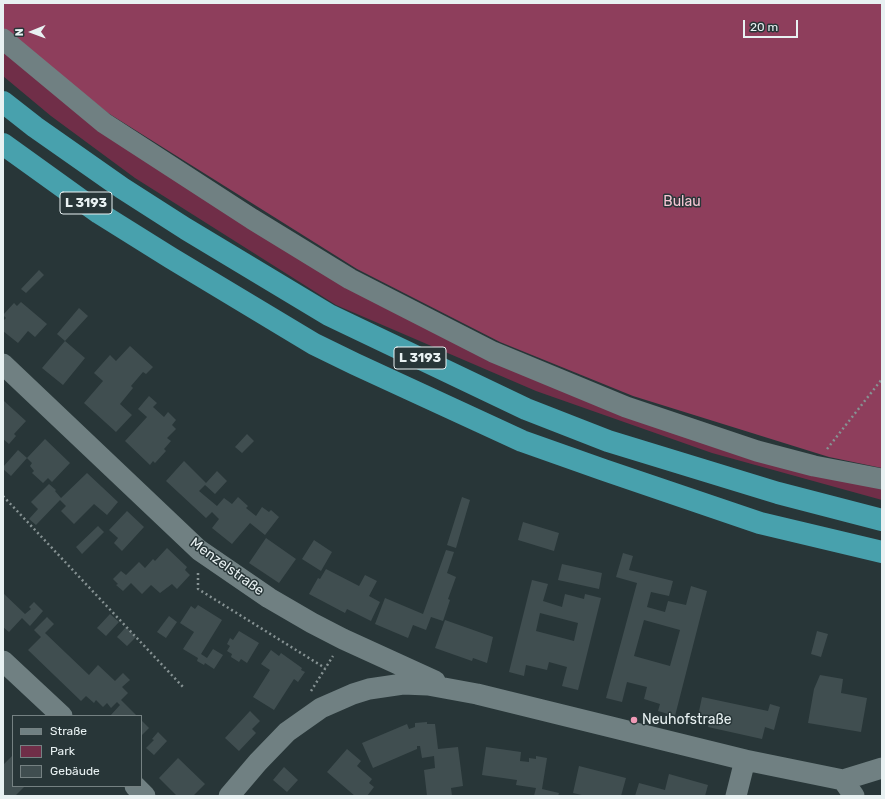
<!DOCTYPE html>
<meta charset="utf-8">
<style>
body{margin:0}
#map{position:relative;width:885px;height:799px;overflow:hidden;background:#283638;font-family:Rubik,sans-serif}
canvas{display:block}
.frame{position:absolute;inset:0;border:4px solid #e8f1f2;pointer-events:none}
.legend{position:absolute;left:12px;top:715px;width:130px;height:72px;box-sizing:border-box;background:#283638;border:1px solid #758182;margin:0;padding:5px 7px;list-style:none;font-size:12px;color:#e8f1f2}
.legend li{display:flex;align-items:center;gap:8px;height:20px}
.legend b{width:20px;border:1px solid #758182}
.north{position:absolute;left:12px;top:12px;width:40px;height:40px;-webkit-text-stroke:3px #283638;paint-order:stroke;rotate:269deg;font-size:11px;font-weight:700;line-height:16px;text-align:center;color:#e8f1f2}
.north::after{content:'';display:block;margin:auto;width:14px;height:18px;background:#e8f1f2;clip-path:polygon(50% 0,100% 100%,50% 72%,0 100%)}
.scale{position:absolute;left:743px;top:20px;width:55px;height:18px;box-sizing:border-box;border:2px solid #e8f1f2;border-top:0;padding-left:5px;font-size:12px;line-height:14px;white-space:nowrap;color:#e8f1f2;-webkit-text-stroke:3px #283638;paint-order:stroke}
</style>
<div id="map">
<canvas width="885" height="799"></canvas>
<div class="frame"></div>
<ul class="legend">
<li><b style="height:5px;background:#708082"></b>Straße</li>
<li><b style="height:11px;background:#702e48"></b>Park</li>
<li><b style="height:11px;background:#404e50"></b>Gebäude</li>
</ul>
<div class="north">N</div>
<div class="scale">20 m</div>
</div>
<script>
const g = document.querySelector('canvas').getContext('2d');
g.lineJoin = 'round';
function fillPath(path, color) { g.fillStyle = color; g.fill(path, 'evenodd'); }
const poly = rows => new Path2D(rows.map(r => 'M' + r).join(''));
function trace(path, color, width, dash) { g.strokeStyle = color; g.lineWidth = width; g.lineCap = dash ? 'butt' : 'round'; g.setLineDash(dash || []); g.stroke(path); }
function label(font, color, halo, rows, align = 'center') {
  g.font = font + ' Rubik,sans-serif'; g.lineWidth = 3; g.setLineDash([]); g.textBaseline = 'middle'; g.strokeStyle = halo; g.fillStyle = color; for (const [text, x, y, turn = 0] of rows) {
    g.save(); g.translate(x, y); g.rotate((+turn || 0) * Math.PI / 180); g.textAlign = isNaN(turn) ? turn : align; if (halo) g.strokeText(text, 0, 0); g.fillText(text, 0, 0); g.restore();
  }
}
const green = poly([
 [3,50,490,357,882,485,882,500,712,453,536,391,336,305,135,178,51,116,3,76]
]);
const forest = poly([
 [3,3,882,3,882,468,829,457,633,396,500,342,357,269,108,113,3,30]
]);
const building = poly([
 [39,270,44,275,26,293,21,289],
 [21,302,47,324,35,337,28,331,18,343,3,331,3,321,6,318,3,315,14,303,17,306],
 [79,308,88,316,65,341,57,334],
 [65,341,85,358,63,385,42,368],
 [130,346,153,367,146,374,143,372,131,386,133,388,120,404,132,415,116,432,84,403,103,381,94,373,110,355,116,361],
 [149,396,157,403,153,407,164,417,168,412,176,420,172,425,176,429,167,438,171,441,164,449,166,451,155,463,153,461,150,465,125,441,147,417,138,409],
 [4,401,26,421,14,434,16,436,9,444,3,439,3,403],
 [247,434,254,441,242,453,235,447],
 [45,439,70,463,52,482,48,478,43,483,32,473,34,471,30,466,32,463,27,458],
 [18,450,27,458,11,476,3,469,3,467],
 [184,461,206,483,217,471,227,481,215,494,205,485,199,491,217,506,224,498,232,504,238,497,248,506,246,508,256,516,262,507,269,512,271,510,279,517,265,535,250,523,232,544,212,528,219,519,212,512,206,518,166,481],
 [87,473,118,502,107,515,94,504,74,524,61,511,66,506,60,500,36,525,29,519,38,509,31,502,49,484,56,490,55,491,61,498],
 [462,497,470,500,456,548,447,545],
 [127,511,144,527,122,551,114,543,118,538,109,530],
 [523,522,559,533,554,551,518,540],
 [98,526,104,532,82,554,76,547],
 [266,538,296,559,279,583,249,563],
 [314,540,332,552,321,571,302,559],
 [167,548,187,567,185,570,190,575,177,589,172,584,160,593,151,585,142,594,131,583,123,591,116,585,118,584,113,579,121,571,126,575,139,562,145,568,153,559,155,561],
 [446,550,454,552,447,573,456,577,448,599,450,600,443,621,431,617,426,630,413,625,408,638,375,624,385,598,423,614],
 [623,553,633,556,629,570,673,581,669,596,651,592,647,607,665,612,668,601,686,605,691,586,707,591,675,716,658,711,660,704,644,699,647,687,627,682,622,702,606,698,637,583,616,577],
 [644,620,680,630,670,666,634,656],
 [562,564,602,573,599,589,558,580],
 [326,569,359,586,365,575,377,581,369,596,380,602,371,621,347,609,345,613,309,594,318,578,320,579],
 [532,580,548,584,543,601,562,607,565,594,584,599,585,594,601,598,578,690,562,686,567,667,549,662,547,670,526,665,524,676,509,672],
 [540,613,578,623,574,641,536,631],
 [3,593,25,614,31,609,29,607,34,602,43,611,30,626,22,618,9,632,3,627],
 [198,605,222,620,201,654,207,658,213,649,223,655,214,669,205,663,204,665,197,661,198,658,183,649,194,632,180,623,191,606,195,609],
 [110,614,119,622,106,636,97,628],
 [169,616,177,622,166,638,157,632],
 [47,617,54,624,45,633,89,675,98,665,115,681,123,673,130,680,122,687,128,693,121,700,137,716,110,716,120,705,117,702,111,708,107,703,103,707,96,700,94,703,86,696,81,701,28,650,41,637,34,630],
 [445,620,493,637,487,663,473,658,472,661,435,648],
 [126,627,136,637,127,646,117,637],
 [239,631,259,643,247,663,241,659,239,662,231,657,232,654,227,651,230,646,227,644,230,638,233,640],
 [817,631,828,634,821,657,811,654],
 [271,650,279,656,281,653,302,668,301,670,305,672,298,682,294,679,274,710,253,697,270,670,261,664],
 [820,675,843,679,841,693,867,698,861,732,808,723,814,689],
 [702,697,768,711,770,704,780,707,774,730,765,727,762,739,708,727,710,719,698,716],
 [250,711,260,721,252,729,256,733,239,751,225,738],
 [141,720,149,728,141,736],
 [427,722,427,724,435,724,438,749,458,747,463,786,451,788,452,796,427,796,424,770,435,768,434,756,422,758,420,746,417,746,417,749,373,768,362,743,407,724,409,729,415,727,415,723],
 [158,732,167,741,154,755,146,748,154,740,152,739],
 [486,747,521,752,520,761,529,762,529,758,536,759,536,756,547,758,542,789,559,793,558,796,534,796,536,788,516,785,517,780,482,775],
 [347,749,361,761,357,766,372,779,369,783,374,787,367,796,355,796,327,772],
 [13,755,13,786,25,786,15,796,3,796,3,765],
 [178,758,205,784,193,796,177,796,159,778],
 [579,766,626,778,621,796,586,796,573,793],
 [284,767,298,780,287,792,273,780],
 [669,774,708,785,705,796,635,796,639,783,665,790]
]);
const path = poly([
 [827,449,882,379],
 [3,496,183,687],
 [198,573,198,589,325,668],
 [311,691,333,656]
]);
const minor = poly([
 [3,39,104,123,252,219,350,279,493,352,626,407,757,451,814,466,882,479],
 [3,364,199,550,269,598,312,623,343,639,435,681],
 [3,661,62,716],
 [843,780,854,796],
 [135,786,145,796],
 [229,796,258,762,287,732,321,708,353,694,369,689,403,684,428,685,477,694,745,760,843,780,882,768],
 [736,796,745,760]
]);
const highway = poly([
 [3,102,35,127,122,188,186,229,329,315,526,409,608,441,778,493,882,520],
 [3,144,99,213,171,258,314,344,355,364,522,441,604,470,760,523,882,552]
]);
const markers = [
 [634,720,4,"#f09ab6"]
];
const shields = [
 [86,203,52],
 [420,358,52]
];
const shieldNames = [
 ["L 3193",86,203],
 ["L 3193",420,358]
];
const parkNames = [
 ["Bulau",682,202]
];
const streetNames = [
 ["Menzelstraße",227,567,36]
];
const poiNames = [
 ["Neuhofstraße",642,720]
];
fillPath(green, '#702e48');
fillPath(forest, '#8e3e5c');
fillPath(building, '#404e50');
trace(path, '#869293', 2.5, [2, 3]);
trace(minor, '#708082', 21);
trace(highway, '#48a1ad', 22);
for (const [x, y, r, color] of markers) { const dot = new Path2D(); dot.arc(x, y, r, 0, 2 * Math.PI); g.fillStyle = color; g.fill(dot); trace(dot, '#283638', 1.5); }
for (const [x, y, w] of shields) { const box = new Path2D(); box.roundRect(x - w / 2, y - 11, w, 22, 3); g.fillStyle = '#283638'; g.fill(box); trace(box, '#e8f1f2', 1); }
label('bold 13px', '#e8f1f2', null, shieldNames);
label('14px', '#f6c6d4', '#283638', parkNames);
label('14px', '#e8f1f2', '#283638', streetNames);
label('14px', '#e8f1f2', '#283638', poiNames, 'left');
</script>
